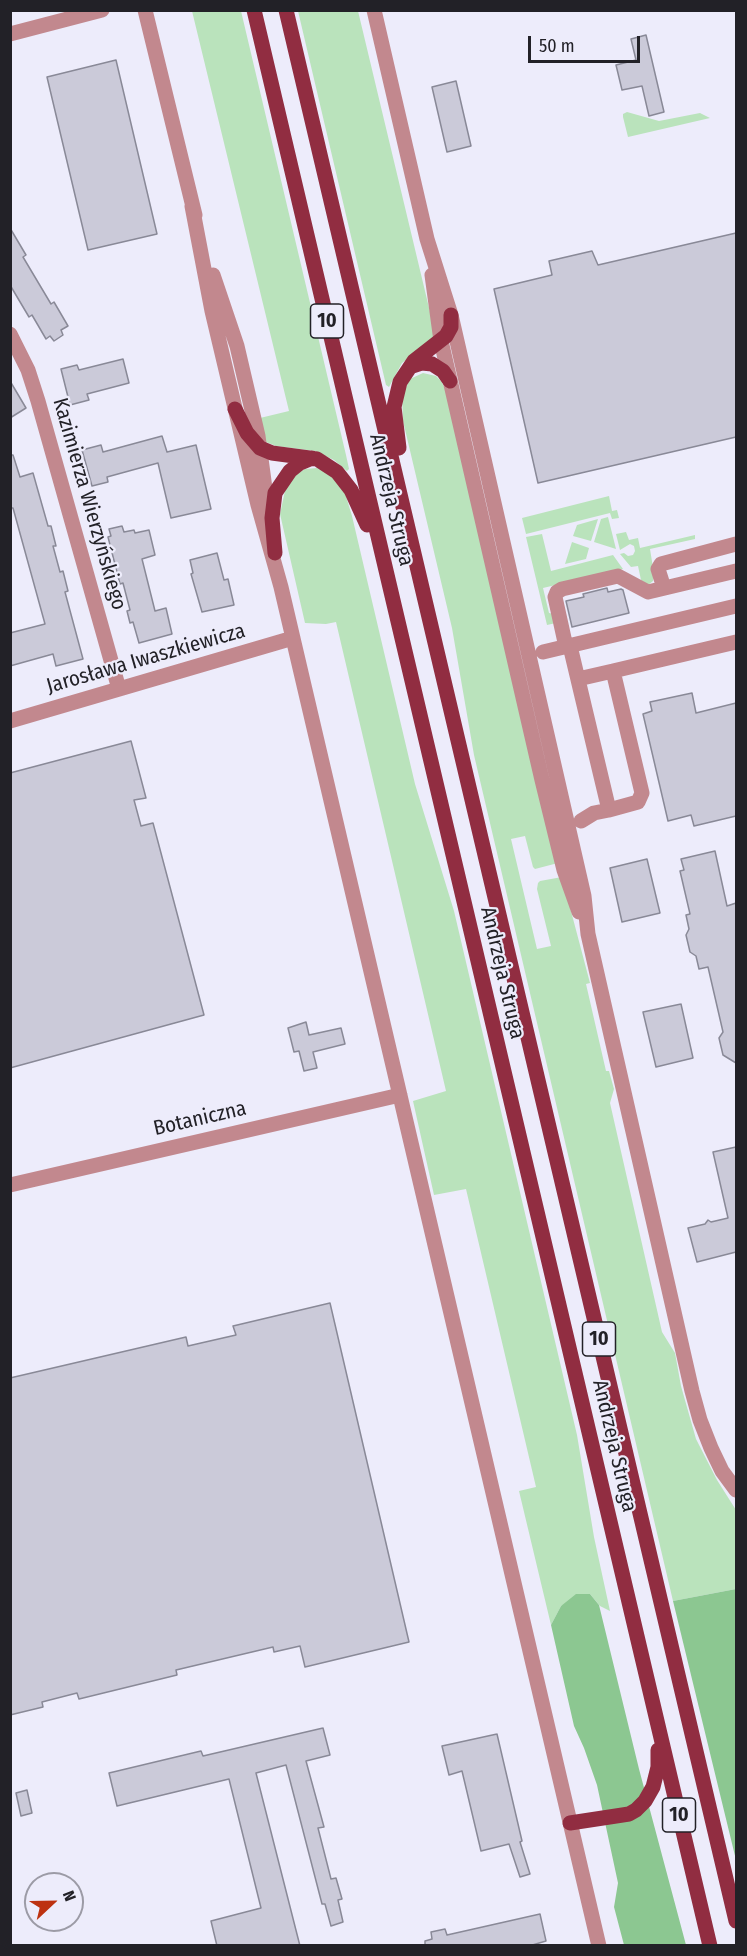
<!DOCTYPE html>
<meta charset="utf-8">
<style>
body{margin:0}
#map{position:relative;width:747px;height:1956px;overflow:hidden;background:#edecfb;font-family:"Fira Sans Condensed",sans-serif}
canvas{display:block}
.frame{position:absolute;inset:0;border:12px solid #222127;pointer-events:none}
.north{position:absolute;left:24px;top:1872px;width:60px;height:60px;box-sizing:border-box;background:#edecfb;border:2px solid #9c9ba6;border-radius:50%;rotate:68deg;font-size:16px;font-weight:700;line-height:24px;text-align:center;color:#222127}
.north::after{content:'';display:block;margin:auto;width:21px;height:27px;background:#bd3211;clip-path:polygon(50% 0,100% 100%,50% 72%,0 100%)}
.scale{position:absolute;left:528px;top:36px;width:112px;height:27px;box-sizing:border-box;border:3px solid #222127;border-top:0;padding-left:8px;font-size:18px;line-height:21px;white-space:nowrap;color:#222127;-webkit-text-stroke:4px #edecfb;paint-order:stroke}
</style>
<div id="map">
<canvas width="747" height="1956"></canvas>
<div class="frame"></div>
<div class="north">N</div>
<div class="scale">50 m</div>
</div>
<script>
const g = document.querySelector('canvas').getContext('2d');
g.lineJoin = 'round';
function fillPath(path, color) { g.fillStyle = color; g.fill(path, 'evenodd'); }
const poly = rows => new Path2D(rows.map(r => 'M' + r).join(''));
function trace(path, color, width, dash) { g.strokeStyle = color; g.lineWidth = width; g.lineCap = dash ? 'butt' : 'round'; g.setLineDash(dash || []); g.stroke(path); }
function label(font, color, halo, rows, align = 'center') {
  g.font = font + ' "Fira Sans Condensed",sans-serif'; g.lineWidth = 4.5; g.setLineDash([]); g.textBaseline = 'middle'; g.strokeStyle = halo; g.fillStyle = color; for (const [text, x, y, turn = 0] of rows) {
    g.save(); g.translate(x, y); g.rotate((+turn || 0) * Math.PI / 180); g.textAlign = isNaN(turn) ? turn : align; if (halo) g.strokeText(text, 0, 0); g.fillText(text, 0, 0); g.restore();
  }
}
const green = poly([
 [192,11,241,11,346,455,349,469,347,471,334,460,315,451,276,446,266,442,260,418,289,411],
 [298,11,358,11,436,337,402,363,389,387,386,385],
 [627,112,659,121,700,113,710,118,628,137,623,117,623,114],
 [423,373,436,376,441,381,449,396,558,863,535,869,533,867,525,836,511,839,537,949,551,946,537,889,538,883,540,881,562,877,590,983,586,984,606,1071,609,1071,614,1089,610,1103,662,1332,675,1353,681,1386,696,1439,717,1480,736,1510,736,1589,673,1601,474,755,452,628,403,421,402,396,410,379],
 [317,468,331,475,345,493,352,516,415,784,454,911,577,1435,594,1537,610,1611,600,1606,590,1594,561,1606,551,1625,519,1491,536,1487,466,1189,434,1195,413,1101,446,1091,336,622,326,624,305,623,280,514,286,486,295,475,305,469],
 [609,496,612,511,617,510,619,518,612,519,610,513,526,534,522,518],
 [608,517,616,549,594,542,601,519],
 [598,519,591,541,573,536,577,525],
 [626,532,629,540,638,538,640,548,695,535,695,539,650,549,654,574,653,581,648,585,641,580,638,566,631,567,620,554,624,553,628,556,633,555,635,551,634,546,630,544,620,550,616,534],
 [542,534,551,571,613,555,623,569,543,588,549,613,554,614,556,623,547,625,526,537],
 [572,542,589,548,586,559,565,564]
]);
const forest = poly([
 [736,1589,736,1860,673,1601],
 [576,1594,590,1594,599,1605,639,1769,686,1945,624,1945,614,1907,618,1883,597,1785,584,1748,574,1726,551,1625,561,1606]
]);
const building = poly([
 [646,35,664,112,649,116,642,86,622,90,616,65,636,60,631,39,646,35],
 [116,60,157,234,88,250,47,77,116,60],
 [456,81,471,146,447,152,432,87,456,81],
 [10,228,26,255,23,257,51,304,54,302,68,326,61,330,63,335,54,341,50,336,46,339,32,315,29,317,10,285,10,228],
 [736,233,736,437,538,483,494,289,552,275,549,261,592,251,598,265,736,233],
 [123,359,129,383,87,394,89,400,70,405,61,369,77,365,79,370,123,359],
 [10,381,26,408,10,418,10,381],
 [162,436,167,452,196,445,211,509,171,518,158,463,107,477,108,482,92,486,82,450,101,445,103,452,162,436],
 [10,455,13,455,20,477,33,473,48,526,51,526,56,546,53,546,60,572,63,571,68,591,65,592,83,659,56,666,53,654,10,666,10,633,45,624,13,508,10,508,10,455],
 [122,526,124,532,134,530,135,533,149,530,155,555,142,559,155,611,166,608,172,634,139,643,133,622,130,623,127,611,130,610,123,583,120,584,108,537,111,536,109,529,122,526],
 [217,553,224,580,228,579,234,605,202,612,191,574,193,573,190,560,217,553],
 [607,588,608,592,621,589,623,590,629,613,572,627,566,601,584,597,583,594,607,588],
 [692,693,696,713,736,703,736,816,694,826,691,815,668,821,643,714,652,711,650,702,692,693],
 [131,741,146,798,134,800,141,826,153,823,204,1015,10,1068,10,773,131,741],
 [715,851,727,906,736,903,736,1063,723,1055,719,1038,723,1032,708,967,699,969,696,956,690,952,686,935,689,929,686,915,690,914,680,871,684,870,681,859,715,851],
 [647,859,660,913,622,922,610,868,647,859],
 [681,1004,693,1058,656,1067,643,1012,681,1004],
 [306,1022,309,1035,341,1028,345,1044,313,1052,317,1068,304,1071,299,1051,294,1052,288,1028,306,1022],
 [736,1147,736,1252,697,1262,688,1228,705,1224,708,1220,711,1222,728,1218,713,1152,736,1147],
 [330,1303,409,1642,305,1667,300,1646,274,1652,273,1647,176,1670,177,1675,79,1699,77,1693,42,1702,43,1707,10,1715,10,1378,186,1337,188,1346,201,1343,236,1335,233,1326,330,1303],
 [323,1728,330,1755,306,1761,324,1827,318,1828,331,1879,336,1878,342,1899,338,1900,343,1922,331,1926,325,1904,322,1904,286,1765,256,1773,300,1946,217,1946,211,1921,261,1908,229,1779,117,1806,109,1773,201,1751,203,1756,323,1728],
 [497,1734,522,1841,520,1842,530,1874,520,1877,509,1844,481,1851,462,1771,449,1775,442,1746,497,1734],
 [27,1790,32,1813,21,1816,16,1793,27,1790],
 [540,1914,546,1941,529,1946,425,1946,425,1941,432,1939,431,1932,445,1929,447,1935,540,1914]
]);
const minor = poly([
 [145,10,195,215],
 [374,10,427,239,451,315,584,896,588,934,692,1391,700,1420,711,1448,722,1471,736,1490],
 [10,34,102,10],
 [192,206,212,311,258,505,281,587,599,1946],
 [213,275,237,346,258,436,268,511],
 [432,275,441,341,542,780,564,870,579,912],
 [10,334,28,370,38,401,119,689],
 [664,588,658,569,661,564,736,544],
 [570,646,609,810,594,813,581,821],
 [566,647,555,597,557,592,562,589,618,576,648,592,736,571],
 [543,652,736,606],
 [578,679,613,671],
 [10,721,293,638],
 [609,810,638,802,642,793,613,671,736,642],
 [10,1185,400,1095]
]);
const major = poly([
 [254,10,710,1946],
 [286,10,736,1921],
 [410,367,422,363,432,364,443,371,450,381],
 [235,409,247,433,260,448,272,453,317,459,337,472,351,490,367,525],
 [399,448,394,407,400,382,414,361,446,336,451,327,451,315],
 [275,553,272,518,275,493,290,471,300,463,312,458],
 [570,1823,616,1816,629,1814,636,1810,645,1801,653,1787,658,1767,658,1750]
]);
const shields = [
 [327,321,33],
 [599,1339,33],
 [679,1815,33]
];
const shieldNames = [
 ["10",327,321],
 ["10",599,1339],
 ["10",679,1815]
];
const streetNames = [
 ["Andrzeja Struga",391,500,77],
 ["Kazimierza Wierzyńskiego",89,504,74],
 ["Jarosława Iwaszkiewicza",146,659,-16],
 ["Andrzeja Struga",502,973,77],
 ["Botaniczna",200,1119,-13],
 ["Andrzeja Struga",614,1446,77]
];
fillPath(green, '#bae3bc');
fillPath(forest, '#8cc791');
fillPath(building, '#cbcad9');
trace(building, '#898997', 1.5);
trace(minor, '#c2888e', 15);
trace(major, '#912d41', 15);
for (const [x, y, w] of shields) { const box = new Path2D(); box.roundRect(x - w / 2, y - 17, w, 34, 4.5); g.fillStyle = '#edecfb'; g.fill(box); trace(box, '#222127', 1.5); }
label('bold 20px', '#222127', null, shieldNames);
label('21px', '#222127', '#edecfb', streetNames);
</script>
